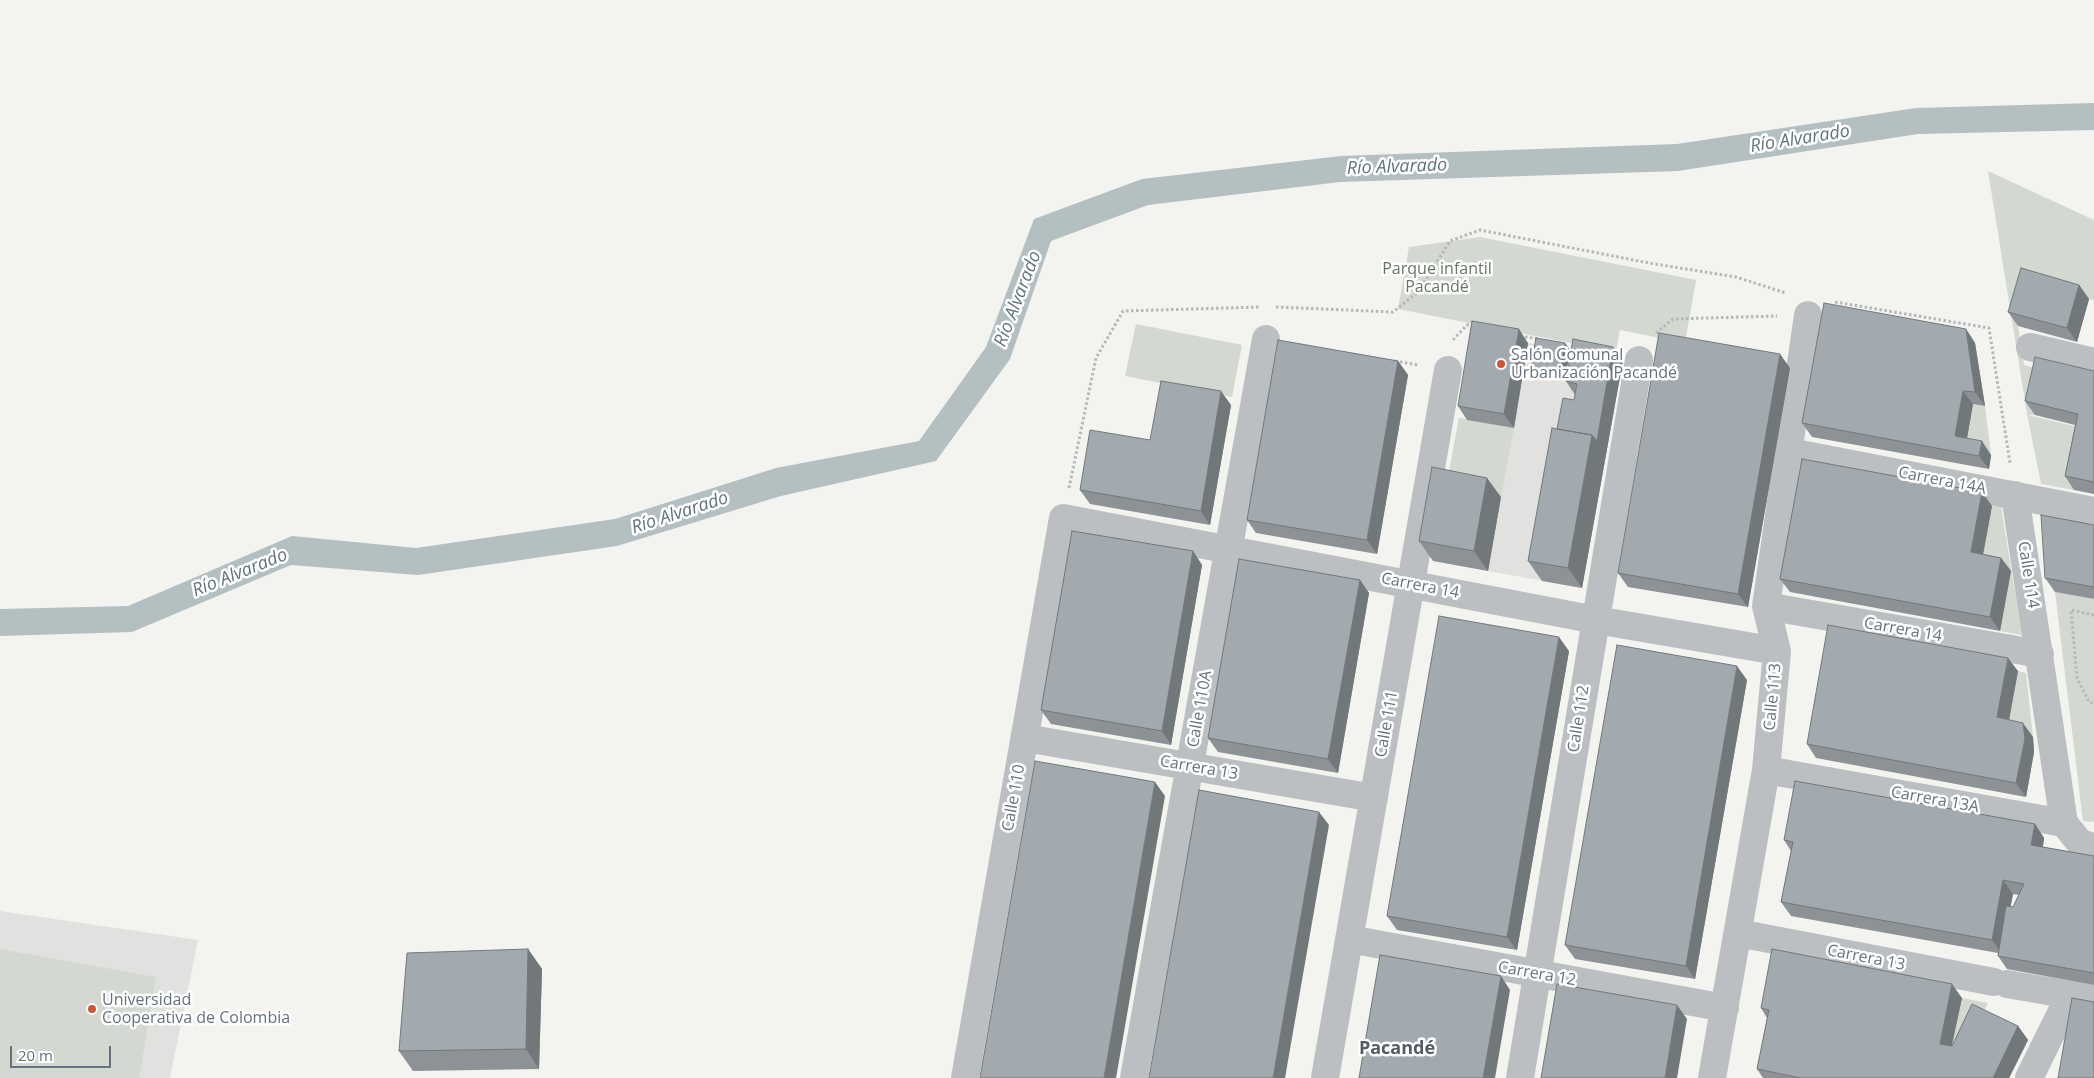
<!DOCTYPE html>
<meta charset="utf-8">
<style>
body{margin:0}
#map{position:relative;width:2094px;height:1078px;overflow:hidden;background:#f3f3f0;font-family:"Open Sans",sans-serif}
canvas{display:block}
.scale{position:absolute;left:10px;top:1046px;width:101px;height:22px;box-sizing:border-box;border:2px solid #66737e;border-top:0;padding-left:6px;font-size:15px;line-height:18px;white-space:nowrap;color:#66737e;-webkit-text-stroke:4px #fff;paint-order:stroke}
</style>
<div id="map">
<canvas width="2094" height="1078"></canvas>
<div class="scale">20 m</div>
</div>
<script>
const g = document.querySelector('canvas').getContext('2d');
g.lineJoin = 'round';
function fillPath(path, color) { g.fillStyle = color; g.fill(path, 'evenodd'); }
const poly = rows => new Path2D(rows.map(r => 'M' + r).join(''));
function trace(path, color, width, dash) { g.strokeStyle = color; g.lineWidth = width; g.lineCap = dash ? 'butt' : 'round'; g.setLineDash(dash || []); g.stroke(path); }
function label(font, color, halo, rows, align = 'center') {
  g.font = font + ' "Open Sans",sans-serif'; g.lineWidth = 5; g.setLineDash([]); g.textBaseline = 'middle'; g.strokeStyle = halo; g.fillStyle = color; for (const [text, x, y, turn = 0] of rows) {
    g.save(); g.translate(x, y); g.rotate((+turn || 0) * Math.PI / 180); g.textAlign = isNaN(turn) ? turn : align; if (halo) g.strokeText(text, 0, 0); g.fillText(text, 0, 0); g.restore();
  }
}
const built = poly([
 [1528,343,1623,360,1582,588,1433,561,1459,418,1514,428],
 [0,911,198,940,170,1078,0,1078]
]);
const green = poly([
 [1988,171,2094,220,2094,300,2030,282,2018,326,2024,365,2045,371,2035,415,2028,415,2087,429,2074,490,2041,484,2027,414],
 [1480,237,1696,280,1685,343,1620,330,1616,352,1398,309,1409,247],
 [1136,324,1242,345,1232,397,1125,376],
 [1973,404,1985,406,1991,455,1965,450],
 [1459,418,1514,428,1501,497,1446,487],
 [1992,506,2001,507,2022,635,2000,631,1981,566],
 [2055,592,2094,599,2094,822,2083,821],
 [2018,671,2026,673,2033,737,2007,731],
 [0,949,156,977,139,1078,0,1078],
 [1962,998,1988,1003,1961,1060,1949,1058]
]);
const water = poly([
 [2094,103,2094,130,1918,134,1678,171,1340,182,1148,205,1051,241,1010,359,936,461,781,496,617,546,418,575,291,565,132,632,0,636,0,609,128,606,292,536,416,548,615,519,776,468,919,441,986,347,1034,219,1142,179,1341,156,1677,144,1916,108]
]);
const path = poly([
 [1835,302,1989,328,2010,463],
 [1276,307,1393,312,1418,292,1450,241,1480,230,1649,263,1736,277,1786,293],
 [1656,333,1673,319,1777,316],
 [1520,336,1539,339],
 [1453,340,1467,325,1475,326],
 [1395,361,1418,365],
 [1069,488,1096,358,1123,311,1260,307],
 [2094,615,2071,610,2077,678,2089,702,2094,704]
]);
const minor = poly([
 [2030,347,2094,362],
 [1790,452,2094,511],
 [2015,495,2064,823],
 [1766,606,2040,654],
 [1025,738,1374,798],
 [1766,770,2064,823,2080,843,2094,847],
 [1738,933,1994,982],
 [1349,939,1725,1008],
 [2007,984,2094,999],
 [965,1078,1063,518,1596,620,1777,651],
 [1134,1078,1266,339],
 [1325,1078,1448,370],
 [1520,1078,1639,360],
 [1712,1078,1766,770,1777,651,1766,606,1808,315],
 [2029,1078,2070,995]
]);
const wall = poly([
 [2079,285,2089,299,2077,342,2018,326,2008,312],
 [1966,329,1975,343,1985,406,1973,404,1967,438,1991,455,1989,469,1812,437,1802,423],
 [1528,343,1514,428,1467,420,1458,406],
 [1565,343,1570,350,1565,380,1536,374,1531,367],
 [1623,360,1582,588,1542,581,1528,561,1557,429,1574,400,1575,395,1566,381],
 [1398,361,1408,375,1377,554,1256,533,1247,520],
 [1790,368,1748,607,1628,587,1618,573],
 [2094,371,2094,494,2074,490,2065,476,2075,425,2035,415,2025,401],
 [1231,405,1210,525,1090,504,1080,490,1150,440],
 [1982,492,1992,506,1983,554,2001,558,2011,571,2000,631,1790,592,1780,579],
 [1501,497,1488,571,1433,561,1419,541],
 [2094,525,2094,599,2055,592,2045,578],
 [1193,551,1202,565,1171,745,1051,724,1041,710],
 [1360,580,1369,593,1338,773,1218,752,1208,738],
 [1569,651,1517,950,1397,930,1387,916],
 [2018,671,2009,720,2033,737,2034,752,2026,797,1816,758,1807,744],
 [1747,680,1695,979,1575,959,1565,945],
 [2035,824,2044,838,2043,847,2094,856,2094,985,2007,969,1998,956,1998,953,1791,916,1781,902,1791,851,1784,840],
 [2013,894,2019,895,2013,907,2010,906],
 [528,949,542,969,539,1069,413,1071,399,1051],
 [1962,998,1952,1045,2018,1026,2028,1040,2009,1078,1763,1078,1757,1069,1767,1018,1761,1008]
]);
const shadedWall = poly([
 [2079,285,2089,299,2077,342,2067,328],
 [1519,329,1528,343,1514,428,1504,414],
 [1966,329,1975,343,1985,406,1975,392],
 [1565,343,1570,350,1565,380,1560,373],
 [1613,347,1623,360,1582,588,1568,568,1592,435],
 [1780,354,1790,368,1748,607,1738,594],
 [1398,361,1408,375,1377,554,1367,540],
 [1221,391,1231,405,1210,525,1201,511],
 [1963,391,1973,404,1965,450,1955,436],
 [1982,441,1991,455,1989,469,1979,456],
 [1487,478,1501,497,1488,571,1474,551],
 [1982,492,1992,506,1981,566,1971,552],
 [1193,551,1202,565,1171,745,1162,731],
 [2001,558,2011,571,2000,631,1990,617],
 [1360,580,1369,593,1338,773,1328,759],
 [1559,637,1569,651,1517,950,1507,937],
 [2008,658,2018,671,2007,731,1997,717],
 [1737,666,1747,680,1695,979,1686,966],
 [2023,723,2033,737,2034,752,2026,797,2016,783],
 [1155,782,1165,796,1116,1078,1104,1078],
 [1319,812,1329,825,1285,1078,1273,1078],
 [2035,824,2044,838,2041,858,2031,845],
 [2003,880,2013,894,2002,954,1992,940],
 [528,949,542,969,539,1069,526,1049],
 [1501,976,1510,990,1495,1078,1483,1078],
 [1952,984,1962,998,1949,1058,1940,1044],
 [1677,1005,1687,1019,1677,1078,1665,1078],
 [2018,1026,2028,1040,2009,1078,1993,1078]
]);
const building = poly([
 [2021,268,2079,285,2067,328,2008,312,2021,268],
 [1824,303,1966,329,1975,392,1963,391,1955,436,1982,441,1979,456,1802,423,1824,303],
 [1472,321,1519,329,1504,414,1458,406,1472,321],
 [1659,333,1780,354,1738,594,1618,573,1659,333],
 [1536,338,1565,343,1560,373,1531,367,1536,338],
 [1573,339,1613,347,1597,441,1592,435,1557,429,1563,398,1574,400,1577,384,1566,381,1573,339],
 [1278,340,1398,361,1367,540,1247,520,1278,340],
 [2035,357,2094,371,2094,482,2065,476,2078,414,2025,401,2035,357],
 [1161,381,1221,391,1201,511,1080,490,1090,430,1150,440,1161,381],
 [1552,428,1592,435,1568,568,1528,561,1552,428],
 [1802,459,1982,492,1971,552,2001,558,1990,617,1780,579,1802,459],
 [1432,467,1487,478,1474,551,1419,541,1432,467],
 [2041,515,2094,525,2094,587,2045,578,2041,515],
 [1072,531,1193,551,1162,731,1041,710,1072,531],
 [1239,559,1360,580,1328,759,1208,738,1239,559],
 [1439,616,1559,637,1507,937,1387,916,1439,616],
 [1828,625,2008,658,1997,717,2023,723,2025,739,2016,783,1807,744,1828,625],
 [1617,645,1737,666,1686,966,1565,945,1617,645],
 [1035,761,1155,782,1104,1078,980,1078,1035,761],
 [1795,781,2035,824,2031,845,2094,856,2094,973,1998,956,2006,906,2013,907,2024,884,2003,880,1992,940,1781,902,1793,842,1784,840,1795,781],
 [1199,790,1319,812,1273,1078,1149,1078,1199,790],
 [528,949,526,1049,399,1051,407,953,528,949],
 [1772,949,1952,984,1940,1044,1952,1046,1972,1004,2018,1026,1993,1078,1801,1078,1757,1069,1769,1010,1761,1008,1772,949],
 [1380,955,1501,976,1483,1078,1359,1078,1380,955],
 [1557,984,1677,1005,1665,1078,1541,1078,1557,984],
 [2072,998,2094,1002,2094,1078,2058,1078,2072,998]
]);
const markers = [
 [1501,364,5,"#ce5635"],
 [92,1009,5,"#ce5635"]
];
const parkNames = [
 ["Parque infantil",1437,269],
 ["Pacandé",1437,287]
];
const poiNames = [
 ["Salón Comunal",1511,355],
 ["Urbanización Pacandé",1511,373],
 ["Universidad",102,1000],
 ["Cooperativa de Colombia",102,1018]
];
const streetNames = [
 ["Carrera 14A",1942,481,11],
 ["Calle 114",2028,575,81],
 ["Carrera 14",1420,586,11],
 ["Carrera 14",1903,630,10],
 ["Calle 113",1773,697,-85],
 ["Calle 110A",1200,709,-80],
 ["Calle 112",1579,719,-81],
 ["Calle 111",1387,724,-80],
 ["Carrera 13",1199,768,10],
 ["Calle 110",1014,798,-80],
 ["Carrera 13A",1935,800,10],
 ["Carrera 13",1866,958,11],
 ["Carrera 12",1537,974,10]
];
const waterNames = [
 ["Río Alvarado",1800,139,-9],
 ["Río Alvarado",1397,167,-2],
 ["Río Alvarado",1018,299,-69],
 ["Río Alvarado",680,513,-18],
 ["Río Alvarado",240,573,-22]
];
const neighbourhoodNames = [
 ["Pacandé",1397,1049]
];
fillPath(built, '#e1e2e0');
fillPath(green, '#d3d8d0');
fillPath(water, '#b4bfc2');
trace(path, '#b5b8ba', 3, [2.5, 2.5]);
trace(minor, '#bbbfc2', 28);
fillPath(wall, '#8c9296');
fillPath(shadedWall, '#72777a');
fillPath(building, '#a3aaaf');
trace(building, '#72777a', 1);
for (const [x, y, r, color] of markers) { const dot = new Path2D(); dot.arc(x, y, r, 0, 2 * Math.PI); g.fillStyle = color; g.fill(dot); trace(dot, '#fff', 2); }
label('16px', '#687664', '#fff', parkNames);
label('16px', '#66737e', '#fff', poiNames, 'left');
label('16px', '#66737e', '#fff', streetNames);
label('italic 18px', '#62757b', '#fff', waterNames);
label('bold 18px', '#535c64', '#fff', neighbourhoodNames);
</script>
